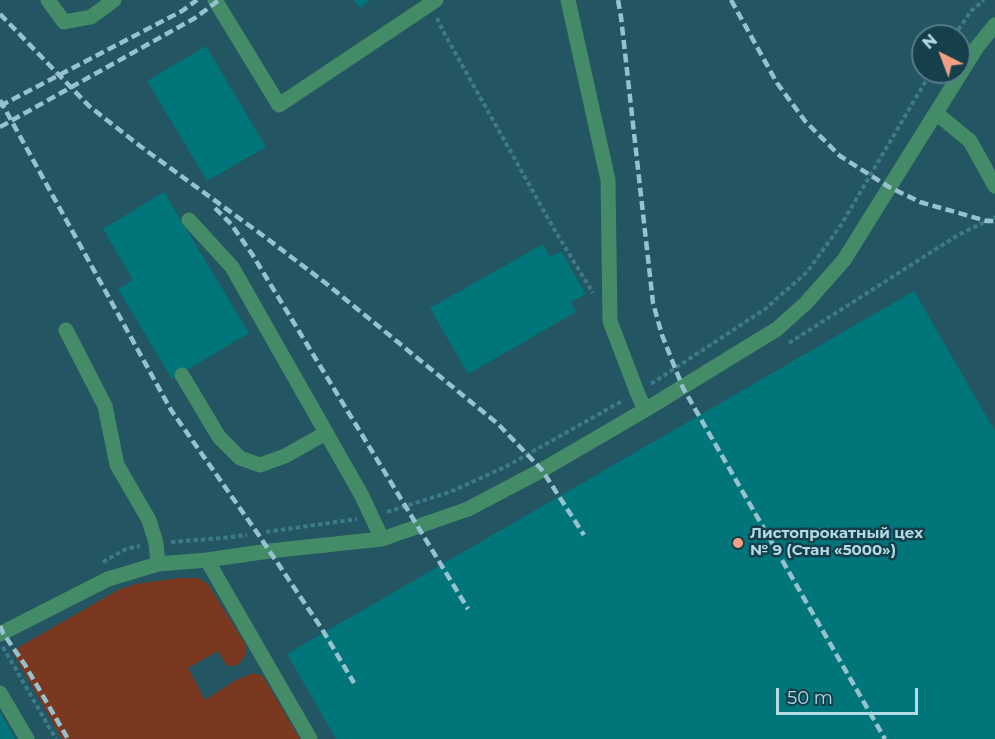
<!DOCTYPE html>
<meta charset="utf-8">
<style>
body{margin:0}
#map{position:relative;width:995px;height:739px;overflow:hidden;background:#044c5d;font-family:Montserrat,sans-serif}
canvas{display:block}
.north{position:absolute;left:911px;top:24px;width:60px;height:60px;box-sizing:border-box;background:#143f4b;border:2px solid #547d89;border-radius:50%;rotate:318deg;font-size:16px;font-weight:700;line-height:24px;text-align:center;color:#b3d9e5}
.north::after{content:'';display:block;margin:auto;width:21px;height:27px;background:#f39f83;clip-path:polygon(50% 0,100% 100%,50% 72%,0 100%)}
.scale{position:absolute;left:776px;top:688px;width:142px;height:27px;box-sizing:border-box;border:3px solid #b3d9e5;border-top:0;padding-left:8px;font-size:18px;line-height:21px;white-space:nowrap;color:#b3d9e5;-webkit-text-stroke:4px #143f4b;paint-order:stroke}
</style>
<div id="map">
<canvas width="995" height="739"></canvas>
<div class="north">N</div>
<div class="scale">50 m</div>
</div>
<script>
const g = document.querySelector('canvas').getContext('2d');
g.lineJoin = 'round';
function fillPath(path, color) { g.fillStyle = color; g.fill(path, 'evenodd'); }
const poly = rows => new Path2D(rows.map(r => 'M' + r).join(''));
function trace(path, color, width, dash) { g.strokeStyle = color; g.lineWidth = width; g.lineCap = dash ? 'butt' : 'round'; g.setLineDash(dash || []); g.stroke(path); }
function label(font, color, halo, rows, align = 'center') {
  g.font = font + ' Montserrat,sans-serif'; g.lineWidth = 5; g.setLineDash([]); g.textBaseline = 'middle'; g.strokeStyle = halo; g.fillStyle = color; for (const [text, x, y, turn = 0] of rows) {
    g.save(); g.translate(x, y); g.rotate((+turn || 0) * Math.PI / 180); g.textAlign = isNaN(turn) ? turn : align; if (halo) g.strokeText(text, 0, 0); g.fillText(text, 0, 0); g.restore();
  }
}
const built = poly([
 [0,0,995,0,995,739,0,739],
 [923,36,959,36,959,72,923,72]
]);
const green = poly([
 [180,578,198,578,208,584,246,645,246,654,238,665,231,666,226,665,218,651,188,668,205,700,236,680,253,673,263,676,300,739,62,739,12,651,118,590,135,584]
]);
const building = poly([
 [353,0,370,0,361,8],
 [206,46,266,147,207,181,147,81],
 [164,192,249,333,172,379,118,289,133,280,103,229],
 [543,244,550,257,561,251,586,294,571,302,576,312,468,374,430,308],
 [914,291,995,431,995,739,336,739,287,654],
 [0,712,15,739,0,739]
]);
const path = poly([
 [437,18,443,31,554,229,593,293],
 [954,36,971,11,984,0],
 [789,343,958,235,995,217],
 [651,384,765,309,807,272,841,225,931,72],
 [387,512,450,492,505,467,624,400],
 [266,532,357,519],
 [171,542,223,538,247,535],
 [103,562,126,549,140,546],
 [3,647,56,739]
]);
const minor = poly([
 [48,0,64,22,91,17,114,0],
 [215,0,279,105,436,0],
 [568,0,608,180,610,321,637,392,645,410],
 [936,113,970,141,995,186],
 [189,220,232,267,362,496,382,539],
 [66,330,105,406,117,465,149,520,156,543,158,564],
 [182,375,219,437,240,458,260,465,285,456,326,433],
 [0,634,108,579,158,564,207,560],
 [0,693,27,739],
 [310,739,207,560,269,551,382,539,468,509,542,470,645,410,777,329,806,303,844,260,977,47,995,25]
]);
const rail = poly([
 [618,0,621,17,653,303,662,335,683,388,885,739],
 [731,0,777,83,805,121,840,156,889,187,920,202,987,221,995,221],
 [0,14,89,106,140,146,265,237,328,285,498,424,542,470,584,535],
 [0,100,171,410,258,534,322,629,354,683],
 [0,106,182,11,197,0],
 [0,127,195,18,219,0],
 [215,208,231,224,252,254,468,609],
 [0,626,3,633,25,665,68,739]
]);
const markers = [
 [738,543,6,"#f39f83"]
];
const poiNames = [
 ["Листопрокатный цех",750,534],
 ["№ 9 (Стан «5000»)",750,551]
];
fillPath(built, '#235562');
fillPath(green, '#7b3821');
fillPath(building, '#00757a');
trace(path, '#3d7a89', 4, [4.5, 3]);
trace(minor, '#448b67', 15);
trace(rail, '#96c2cf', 4.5, [9, 4.5]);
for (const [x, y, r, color] of markers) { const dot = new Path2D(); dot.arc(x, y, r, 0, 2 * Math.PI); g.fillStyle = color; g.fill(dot); trace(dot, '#143f4b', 2); }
label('bold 15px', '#b3d9e5', '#143f4b', poiNames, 'left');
</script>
